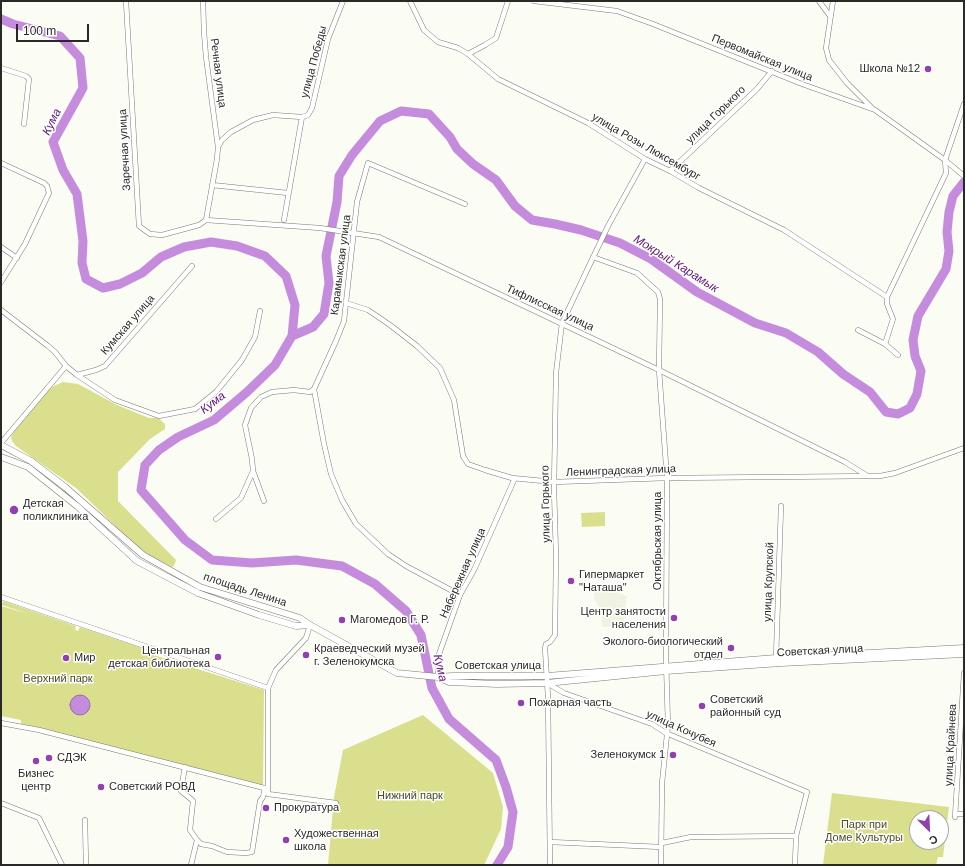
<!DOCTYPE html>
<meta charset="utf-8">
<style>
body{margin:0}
#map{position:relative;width:965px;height:866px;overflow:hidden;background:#fbfcf3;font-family:Helvetica,sans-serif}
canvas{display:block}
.frame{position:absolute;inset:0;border:2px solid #292926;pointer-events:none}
.north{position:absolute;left:909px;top:810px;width:40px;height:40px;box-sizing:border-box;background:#fff;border:1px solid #a9a9a8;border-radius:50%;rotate:156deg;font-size:11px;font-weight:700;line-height:16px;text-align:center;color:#292926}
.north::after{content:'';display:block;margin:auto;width:14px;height:18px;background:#9140b0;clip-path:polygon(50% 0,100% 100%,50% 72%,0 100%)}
.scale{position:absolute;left:16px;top:24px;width:73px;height:18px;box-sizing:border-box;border:2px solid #292926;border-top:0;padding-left:5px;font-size:12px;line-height:14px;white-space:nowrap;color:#292926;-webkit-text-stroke:3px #fff;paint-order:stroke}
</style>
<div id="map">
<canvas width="965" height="866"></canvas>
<div class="frame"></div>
<div class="north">С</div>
<div class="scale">100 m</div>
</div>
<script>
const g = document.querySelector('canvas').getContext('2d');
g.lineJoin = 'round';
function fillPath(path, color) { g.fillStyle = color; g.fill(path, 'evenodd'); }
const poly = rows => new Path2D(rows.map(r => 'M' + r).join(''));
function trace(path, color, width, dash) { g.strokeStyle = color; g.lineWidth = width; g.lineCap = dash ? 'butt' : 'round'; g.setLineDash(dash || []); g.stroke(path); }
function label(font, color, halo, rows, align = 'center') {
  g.font = font + ' Helvetica,sans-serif'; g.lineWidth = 3; g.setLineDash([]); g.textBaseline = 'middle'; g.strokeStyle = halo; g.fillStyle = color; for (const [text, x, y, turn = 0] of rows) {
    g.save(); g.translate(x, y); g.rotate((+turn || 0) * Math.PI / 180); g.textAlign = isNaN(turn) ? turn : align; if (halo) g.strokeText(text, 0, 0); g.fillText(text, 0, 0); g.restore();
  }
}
const built = poly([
 [595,583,627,596,623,626,603,627,600,610,594,599]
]);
const green = poly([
 [63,382,78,384,117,405,149,418,158,418,165,424,165,429,150,439,118,472,118,501,176,560,174,566,172,567,149,556,133,543,76,488,16,446,12,441,11,437,15,430,45,394,52,387],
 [605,512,605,526,582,527,581,513],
 [3,601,76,626,75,630,78,631,80,627,142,648,141,651,264,690,263,786,21,724,21,720,1,716,1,606,29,614,2,605],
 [423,715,493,773,503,807,501,829,484,865,328,865,334,797,343,750],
 [832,793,949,807,943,857,938,857,936,865,823,865],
 [917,818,941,818,941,842,917,842]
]);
const water = poly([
 '70 705a10 10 0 1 1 20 0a10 10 0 1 1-20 0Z'
]);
const river = poly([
 [1,19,13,24,60,36,80,58,83,88,53,142,63,170,77,194,83,241,82,263,86,279,103,288,120,284,142,273,161,257,184,247,211,242,237,246,265,256,286,276,295,305,292,336,275,365,247,392,214,420,178,437,159,450,145,465,141,490,185,540,212,560,252,563,296,560,342,566,375,584,406,611,421,635,432,688,449,719,496,760,506,787,513,812,508,847,497,865],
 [292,336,313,327,324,314,329,283,326,256,337,202,339,176,352,155,380,121,401,111,429,114,450,137,457,149,473,164,496,180,515,206,532,220,555,224,581,230,620,243,651,259,697,292,755,323,786,333,818,352,843,374,870,392,886,412,898,414,910,408,917,394,921,371,915,356,913,340,918,316,946,269,949,251,947,232,949,212,953,196,964,182]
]);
const minor = poly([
 [126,1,139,226,150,234,162,235,199,225,206,220],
 [203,1,204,32,206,57,218,147,217,159,206,220],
 [410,1,424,30,438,42,458,48,468,54,498,79,588,123,645,159,670,171,699,188,784,230,887,297],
 [534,1,617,11,653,24,802,84,875,110,945,160,964,176],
 [819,1,830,16],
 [833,1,826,48,829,60,847,83,873,109],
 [468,54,485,45,496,38,508,1],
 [1,68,26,76,29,79,24,124],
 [218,147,222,140,231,132,253,120,273,115,302,117,308,115,312,108,328,39,343,1],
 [1,163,44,183,47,186,49,193,25,244,1,282],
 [670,171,757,89,772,71],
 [212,185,288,193],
 [206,220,320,228,379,237,659,370,845,462,866,475],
 [284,220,302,117],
 [1,247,17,258],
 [593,257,637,273,658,292,660,299,659,370,667,478,666,660,668,725,662,783,661,865],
 [192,266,105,366,96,370,77,375,115,400,159,416,195,409,216,392,242,360,255,337,260,311],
 [346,303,368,310,390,325,417,346,440,368,454,400,463,456,468,464,485,470,512,478,554,482,667,478,880,476,895,473,964,448],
 [1,310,48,346,55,352,66,366,77,375],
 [858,330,885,344,898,355],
 [885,344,893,319,887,304,887,297,946,173,945,160,964,104],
 [314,389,324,444,331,474,342,500,356,524,388,554,406,566,460,595],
 [1,443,66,366],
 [253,471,264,501],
 [216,519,241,498,253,471,252,459,245,425,251,408,261,397,272,392,294,390,310,392,314,389,336,341,344,321,357,202,368,163,465,204],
 [1,597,268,688],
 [776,658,781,506],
 [438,677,438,657,460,595,474,570,515,478],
 [547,683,564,693,652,724,666,733,807,792,796,836,795,865],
 [1,723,39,730,268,789,268,794,336,803],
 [185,767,181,789,181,791,191,799,193,801,190,830,197,840,191,865],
 [268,789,268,688,276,670,306,638,310,625],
 [1,803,39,818,62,865],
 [956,814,964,814],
 [955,817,964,673],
 [85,820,86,865],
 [197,840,201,844,212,846,227,852,246,853,252,852,260,801,263,797,265,788],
 [550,842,661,847],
 [662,843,691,837,796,836],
 [550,865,548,697,545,648,546,644,550,642,555,635,556,555,554,489,556,373,562,323,608,226,645,159]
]);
const tertiary = poly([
 [1,445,31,461,65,487,143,555,200,587,300,618,310,625,397,673,438,677,452,676,547,676,776,658,964,648],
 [1,457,28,467,77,506,137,561,198,593,259,615,296,626,310,625],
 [438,677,449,682,497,684,547,683,666,671,781,663,964,654]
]);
const markers = [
 [928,69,4,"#9140b0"],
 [14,510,5,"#9140b0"],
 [571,581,4,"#9140b0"],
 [674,618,4,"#9140b0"],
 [342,620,4,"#9140b0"],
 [731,648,4,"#9140b0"],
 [306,655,4,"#9140b0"],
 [218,657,4,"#9140b0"],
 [66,658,4,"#9140b0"],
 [521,703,4,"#9140b0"],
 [702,706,4,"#9140b0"],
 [673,755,4,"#9140b0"],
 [49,758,4,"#9140b0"],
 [36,761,4,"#9140b0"],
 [101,787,4,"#9140b0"],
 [266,808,4,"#9140b0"],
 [286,840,4,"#9140b0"]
];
const streetNames = [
 ["Первомайская улица",762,58,22],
 ["улица Победы",314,62,-75],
 ["Речная улица",218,73,83],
 ["улица Горького",716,115,-44],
 ["улица Розы Люксембург",646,147,30],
 ["Заречная улица",125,150,-93],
 ["Карамыкская улица",341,265,-83],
 ["Тифлисская улица",550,308,25],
 ["Кумская улица",128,325,-49],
 ["Ленинградская улица",621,471,-2],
 ["улица Горького",546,504,-91],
 ["Октябрьская улица",658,541,-90],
 ["Набережная улица",463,573,-66],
 ["улица Крупской",769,582,-88],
 ["площадь Ленина",245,590,18],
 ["Советская улица",820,651,-3],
 ["Советская улица",498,666],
 ["улица Кочубея",681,729,24],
 ["улица Крайнева",951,745,-87]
];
const poiNames = [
 ["Школа №12",920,69,"right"],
 ["Детская",23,504],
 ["поликлиника",23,517],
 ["Гипермаркет",579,575],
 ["\"Наташа\"",579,588],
 ["Центр занятости",666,612,"right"],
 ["населения",666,625,"right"],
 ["Магомедов Г. Р.",350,620],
 ["Эколого-биологический",723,642,"right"],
 ["отдел",723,655,"right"],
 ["Краеведческий музей",314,649],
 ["г. Зеленокумска",314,662],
 ["Центральная",210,651,"right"],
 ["детская библиотека",210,664,"right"],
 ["Мир",74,658],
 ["Советский",710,700],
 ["районный суд",710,713],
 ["Пожарная часть",529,703],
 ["Зеленокумск 1",665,755,"right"],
 ["СДЭК",57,758],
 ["Бизнес",36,774,"center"],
 ["центр",36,787,"center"],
 ["Советский РОВД",109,787],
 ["Прокуратура",274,808],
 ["Художественная",294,834],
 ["школа",294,847]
];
const parkNames = [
 ["Верхний парк",58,679],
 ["Нижний парк",410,796],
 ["Парк при",864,825],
 ["Доме Культуры",864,838]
];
const waterNames = [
 ["Кума",52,122,-64],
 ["Мокрый Карамык",676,264,32],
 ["Кума",213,403,-38],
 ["Кума",440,668,77]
];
fillPath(built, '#f1f3e2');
fillPath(green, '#dadf8d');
fillPath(water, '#c58cde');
trace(water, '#966ea7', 1);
trace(river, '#c58cde', 9);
trace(minor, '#7a7b73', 5.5);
trace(tertiary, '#7a7b73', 7);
trace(minor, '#fff', 4.5);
trace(tertiary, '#fff', 6);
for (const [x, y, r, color] of markers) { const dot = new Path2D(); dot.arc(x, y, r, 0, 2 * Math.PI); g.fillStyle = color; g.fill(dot); trace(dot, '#fff', 1.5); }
label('11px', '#292926', '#fff', streetNames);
label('11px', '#292926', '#fff', poiNames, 'left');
label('11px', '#4a4c21', '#fff', parkNames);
label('italic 12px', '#5e1677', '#fff', waterNames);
</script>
